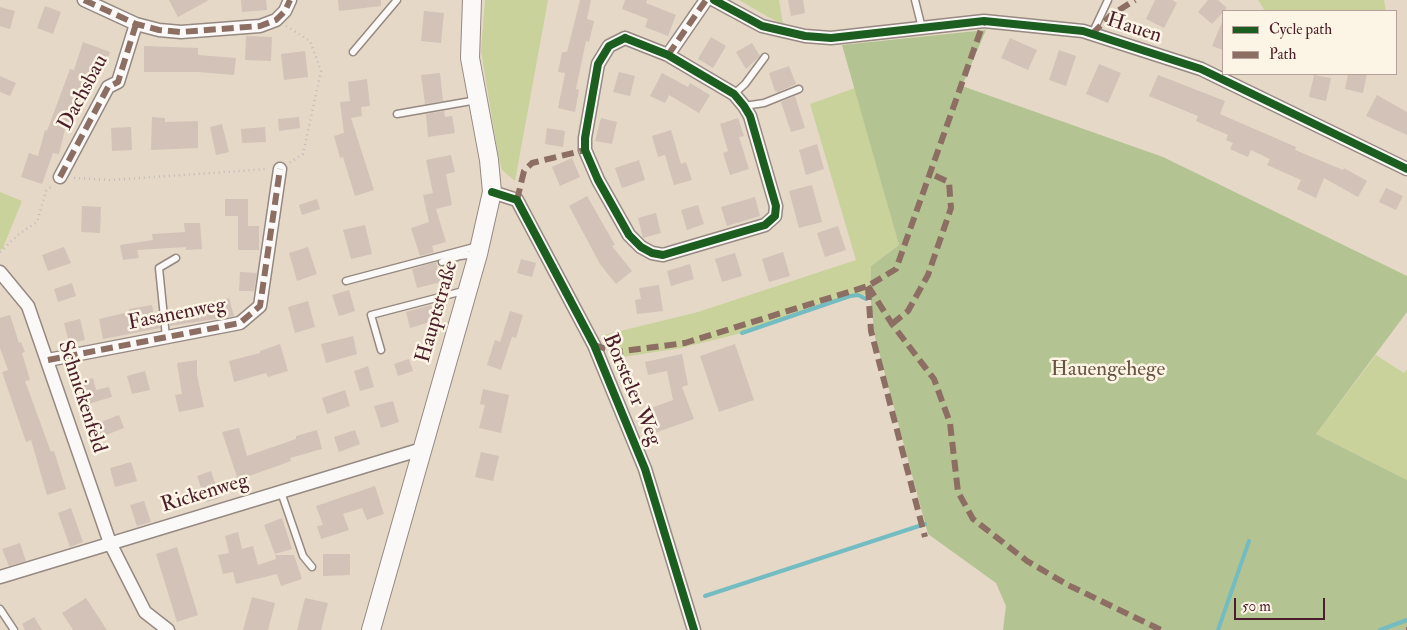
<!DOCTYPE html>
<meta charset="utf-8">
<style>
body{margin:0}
#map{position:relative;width:1407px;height:630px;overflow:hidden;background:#e5d8c7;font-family:"IM FELL Double Pica",serif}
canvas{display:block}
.legend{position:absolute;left:1222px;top:10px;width:175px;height:65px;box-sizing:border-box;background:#fcf5e5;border:1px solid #b59f9b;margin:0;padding:6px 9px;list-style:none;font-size:15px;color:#4a1f2b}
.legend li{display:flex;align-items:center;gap:10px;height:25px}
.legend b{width:25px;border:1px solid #b59f9b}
.scale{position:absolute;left:1234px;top:598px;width:91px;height:22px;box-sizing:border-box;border:2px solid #4a1f2b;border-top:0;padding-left:6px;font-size:15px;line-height:18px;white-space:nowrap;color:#4a1f2b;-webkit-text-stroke:4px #fcf5e5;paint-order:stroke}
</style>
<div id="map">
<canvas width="1407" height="630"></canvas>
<ul class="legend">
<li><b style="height:6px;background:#1b5e20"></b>Cycle path</li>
<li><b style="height:6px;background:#8d6e63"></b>Path</li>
</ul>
<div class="scale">50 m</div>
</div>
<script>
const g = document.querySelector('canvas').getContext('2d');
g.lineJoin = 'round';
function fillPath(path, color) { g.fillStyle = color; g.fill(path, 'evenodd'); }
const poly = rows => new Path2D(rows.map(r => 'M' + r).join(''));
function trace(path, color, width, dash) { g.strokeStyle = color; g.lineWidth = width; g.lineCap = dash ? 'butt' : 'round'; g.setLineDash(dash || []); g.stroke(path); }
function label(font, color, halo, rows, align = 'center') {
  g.font = font + ' "IM FELL Double Pica",serif'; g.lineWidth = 5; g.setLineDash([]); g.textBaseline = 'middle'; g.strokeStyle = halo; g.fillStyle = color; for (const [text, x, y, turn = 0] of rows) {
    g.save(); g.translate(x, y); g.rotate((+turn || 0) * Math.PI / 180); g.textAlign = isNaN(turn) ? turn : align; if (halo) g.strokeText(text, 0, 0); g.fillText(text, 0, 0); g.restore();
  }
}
const green = poly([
 [485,0,548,0,515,181,502,170,498,154,481,51],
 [739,0,779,0,783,24,770,18],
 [1258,0,1384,0,1386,11,1265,11],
 [855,88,899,245,871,266,870,294,850,298,742,333,681,348,610,359,604,335,698,312,856,260,810,104],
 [0,192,22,201,2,250,0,249],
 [1376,355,1404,373,1407,369,1407,480,1316,434]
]);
const forest = poly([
 [986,30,962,86,1163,157,1407,276,1407,312,1316,434,1407,480,1407,630,1003,630,1006,606,996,583,928,534,875,337,870,294,871,266,899,245,842,45]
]);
const stream = poly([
 [742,333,850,296,858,295,866,299],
 [705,596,925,524],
 [1218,630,1249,541],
 [1380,630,1407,620]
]);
const building = poly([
 [169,0,209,0,178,17],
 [241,0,266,0,267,10,242,12],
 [338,0,381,0,381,6,339,11],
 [580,0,591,0,587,19,594,21,589,42,586,41,576,89,579,90,575,112,558,108,565,73,558,72,562,52,567,52],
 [625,0,647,0,646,3,676,15,668,36,645,27,648,19,622,9],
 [788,0,803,0,805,13,791,16],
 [1155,0,1172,0,1177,3,1164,28,1146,19],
 [1208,0,1218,0,1227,8,1212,24,1198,12],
 [45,6,61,12,53,34,37,28],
 [0,7,15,11,10,29,0,26],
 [424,11,444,13,441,43,421,41],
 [1223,20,1223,50,1212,46],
 [246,36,272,37,271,61,245,60],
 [711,37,726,46,713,68,698,59],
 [1010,38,1037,50,1028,70,1001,58],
 [83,42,110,52,105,68,95,65,71,127,66,125,59,154,53,153,42,184,21,177,29,153,38,156,45,130,47,131,70,69,74,70],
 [752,43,760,56,746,69,736,52],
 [144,46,198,48,198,55,236,58,234,75,198,72,144,72],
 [1059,50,1076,56,1066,86,1049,80],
 [305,51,308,77,284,80,281,54],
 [1099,64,1121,73,1108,103,1086,94],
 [789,66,796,84,778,92,775,91,769,73],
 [619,72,635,76,630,96,613,92],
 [440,73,443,101,425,104,421,75],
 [662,73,688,87,690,83,710,95,699,113,669,95,665,103,650,96],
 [1348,74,1367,74,1363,93,1345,89],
 [1158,75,1225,101,1220,114,1296,147,1295,150,1343,170,1344,168,1367,181,1358,197,1324,178,1316,198,1297,189,1301,180,1267,165,1270,159,1251,150,1248,157,1230,149,1233,143,1226,140,1228,135,1196,121,1198,116,1149,96],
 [1314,75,1331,78,1326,101,1309,97],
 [0,76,16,83,10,96,0,92],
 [367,79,370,106,361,107,362,116,351,118,374,190,355,196,343,157,340,158,334,136,344,133,340,102,350,101,348,82],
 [1377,95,1407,112,1407,135,1366,116],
 [795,96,805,128,791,132,781,102],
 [444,111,445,117,452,116,455,133,428,137,426,114],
 [152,117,165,118,165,122,198,121,198,148,151,150],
 [299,117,300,128,279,131,278,119],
 [601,118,617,122,612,144,595,141],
 [738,118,744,136,739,137,749,169,730,175,723,153,728,151,720,124],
 [222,124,229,152,216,155,210,127],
 [131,127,132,150,112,151,111,128],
 [265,127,266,142,242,143,241,129],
 [547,128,565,131,563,147,545,144],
 [671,130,681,164,686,162,692,180,674,185,665,155,658,157,652,136],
 [817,144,824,169,806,175,799,150],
 [451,155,455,172,446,174,452,205,436,209,446,242,432,246,434,252,420,256,411,228,429,222,423,195,433,193,426,160],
 [572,158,580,177,560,186,552,167],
 [639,160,645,180,622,188,615,168],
 [812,185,822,222,799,228,789,191],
 [1386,188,1403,196,1396,210,1379,202],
 [587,196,615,245,612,246,632,271,616,284,600,264,569,206],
 [755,197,760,216,727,226,721,207],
 [225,199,248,199,248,226,259,226,259,250,238,250,238,216,225,216],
 [317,199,320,209,302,215,299,205],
 [698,205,704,224,687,230,681,210],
 [82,206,101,207,100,233,81,232],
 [656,213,661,233,643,238,638,218],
 [184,223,200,223,202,249,186,250,186,247,137,250,139,258,123,260,120,245,153,240,152,234,185,232],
 [365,225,372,254,351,259,343,230],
 [838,226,846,250,825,257,817,233],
 [64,247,71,263,48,271,42,255],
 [308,247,317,274,297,281,289,253],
 [783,252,790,276,769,282,762,259],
 [735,253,742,276,722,282,715,259],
 [521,259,536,263,532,277,517,273],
 [436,262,441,282,417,288,412,269],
 [690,264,694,279,671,286,667,271],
 [240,272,257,273,254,291,239,291],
 [72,283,76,296,58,302,54,289],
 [659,285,663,311,637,314,635,300,641,299,639,288],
 [349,290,355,311,339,316,332,295],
 [229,298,234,316,170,326,169,312,195,309],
 [308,301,315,327,295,333,288,307],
 [152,305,154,315,159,314,160,328,103,339,99,319,129,312,129,309],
 [431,305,436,320,410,328,406,312],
 [510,311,523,315,516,338,512,337,501,370,487,365,495,340,500,342],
 [10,315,19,343,21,342,25,352,22,353,30,380,25,381,51,452,54,451,66,489,47,495,31,440,26,442,2,372,8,370,0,348,0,318],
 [80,319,85,340,69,343,64,323],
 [353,336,357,354,326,363,321,344],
 [280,344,288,371,268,377,266,373,234,382,229,361,260,353,260,351],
 [735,344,754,400,719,412,700,356],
 [682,354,688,385,682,387,694,419,649,435,640,412,673,400,667,371,648,375,645,362],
 [409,359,413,371,398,376,394,364],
 [197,360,197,375,204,407,179,412,175,395,182,394,177,363],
 [368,366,374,387,360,391,354,371],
 [145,371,150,390,132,394,127,376],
 [93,378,96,390,109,387,112,397,88,404,82,381],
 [483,389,509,395,501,433,479,428,485,405,480,404],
 [345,390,350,406,327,414,322,398],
 [393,401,399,422,381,428,374,406],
 [119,415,124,428,98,438,93,425],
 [239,428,247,456,296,439,296,436,317,430,322,449,290,458,291,461,238,480,222,432],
 [355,430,360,444,339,452,334,437],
 [481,452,499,456,493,481,475,477],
 [131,462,137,481,115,487,110,468],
 [211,471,220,498,206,502,197,476],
 [375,486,384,514,367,520,362,508,343,514,349,530,321,539,317,526,323,525,316,506],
 [144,501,151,522,137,526,130,505],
 [71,508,83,542,70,547,58,513],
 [282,518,292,549,275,554,264,525],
 [238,532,242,549,253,546,258,565,276,559,275,555,294,555,302,579,281,586,277,574,236,584,233,572,223,574,218,555,229,553,225,536],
 [20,543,26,561,9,566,2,549],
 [177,547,198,615,177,622,156,554],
 [323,554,350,554,350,575,323,576],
 [252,597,275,603,268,630,243,630],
 [86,598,107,630,73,630,62,613],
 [305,598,328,603,321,630,297,630],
 [34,617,42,630,25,630,22,624]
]);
const path = poly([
 [286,26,310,41,321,71,303,154,289,163],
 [74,178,111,180,268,169],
 [0,252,19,234,37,222,46,191,52,186]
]);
const service = poly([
 [915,0,922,28],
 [1092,34,1108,0],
 [353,52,397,0],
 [734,94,745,84,765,57],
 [744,106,764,103,799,89],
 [397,114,477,100],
 [442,262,460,256,477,254],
 [346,281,478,246],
 [166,337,159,268,176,258],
 [381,350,371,315,467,290],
 [281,492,303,556,312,567],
 [0,609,14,630]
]);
const minor = poly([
 [84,0,136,24,159,30,181,32,260,26,276,20,285,11,290,0],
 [714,0,762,26,805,36,831,38,984,21,1083,31,1201,69,1407,169],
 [625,38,668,55,734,94,744,106,750,116,776,206,775,216,765,225,663,255,652,253,641,247,629,235,598,180,585,150,585,138,598,64,609,46,625,38],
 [668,55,706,0],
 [60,177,108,87,118,82,136,24],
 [492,192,517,200,594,345,645,469,694,630],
 [0,272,28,306,110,543,145,612,168,630],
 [48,360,240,323,260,306,280,169],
 [0,577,422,449]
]);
const secondary = poly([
 [371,630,478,254,492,192,489,160,470,58,472,0]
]);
const quiet = poly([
 [84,0,136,24,159,30,181,32,260,26,276,20,285,11,290,0],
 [1092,34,1110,16,1135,0],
 [668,55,706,0],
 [60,177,108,87,118,82,136,24],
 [517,200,524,171,532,163,585,150],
 [868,286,892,324,934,379,950,423,958,492,973,519,1027,561,1068,585,1161,630],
 [868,288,871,331,925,537],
 [892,324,908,311,928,275,951,208,949,182,931,174],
 [594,345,616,352,685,343,868,286,896,269,984,21],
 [48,360,240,323,260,306,280,169],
 [1406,630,1407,630]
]);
const cycleway = poly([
 [714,0,762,26,805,36,831,38,984,21,1083,31,1201,69,1407,169],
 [625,38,668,55,734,94,744,106,750,116,776,206,775,216,765,225,663,255,652,253,641,247,629,235,598,180,585,150,585,138,598,64,609,46,625,38],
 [492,192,517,200,594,345,645,469,694,630]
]);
const streetNames = [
 ["Hauen",1134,29,18],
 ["Dachsbau",84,93,-62],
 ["Hauptstraße",438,312,-74],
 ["Fasanenweg",177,315,-11],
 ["Borsteler Weg",631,390,67],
 ["Schnickenfeld",81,397,72],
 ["Rickenweg",205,494,-17]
];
const parkNames = [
 ["Hauengehege",1108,370]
];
fillPath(green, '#c8d29a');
fillPath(forest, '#b4c392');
trace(stream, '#73bcc1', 4);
fillPath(building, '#d2c2b8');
trace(service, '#968982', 9);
trace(minor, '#968982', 15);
trace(secondary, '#968982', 20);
trace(path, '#c2bbb9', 2.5, [1, 4]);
trace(service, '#fbf9f7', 6);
trace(minor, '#fbf9f7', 12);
trace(secondary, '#fbf9f7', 18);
trace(quiet, '#8d6e63', 6, [12, 6]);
trace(cycleway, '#1b5e20', 8);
label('21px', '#4a1f2b', '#fcf5e5', streetNames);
label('21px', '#695441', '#fcf5e5', parkNames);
</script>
